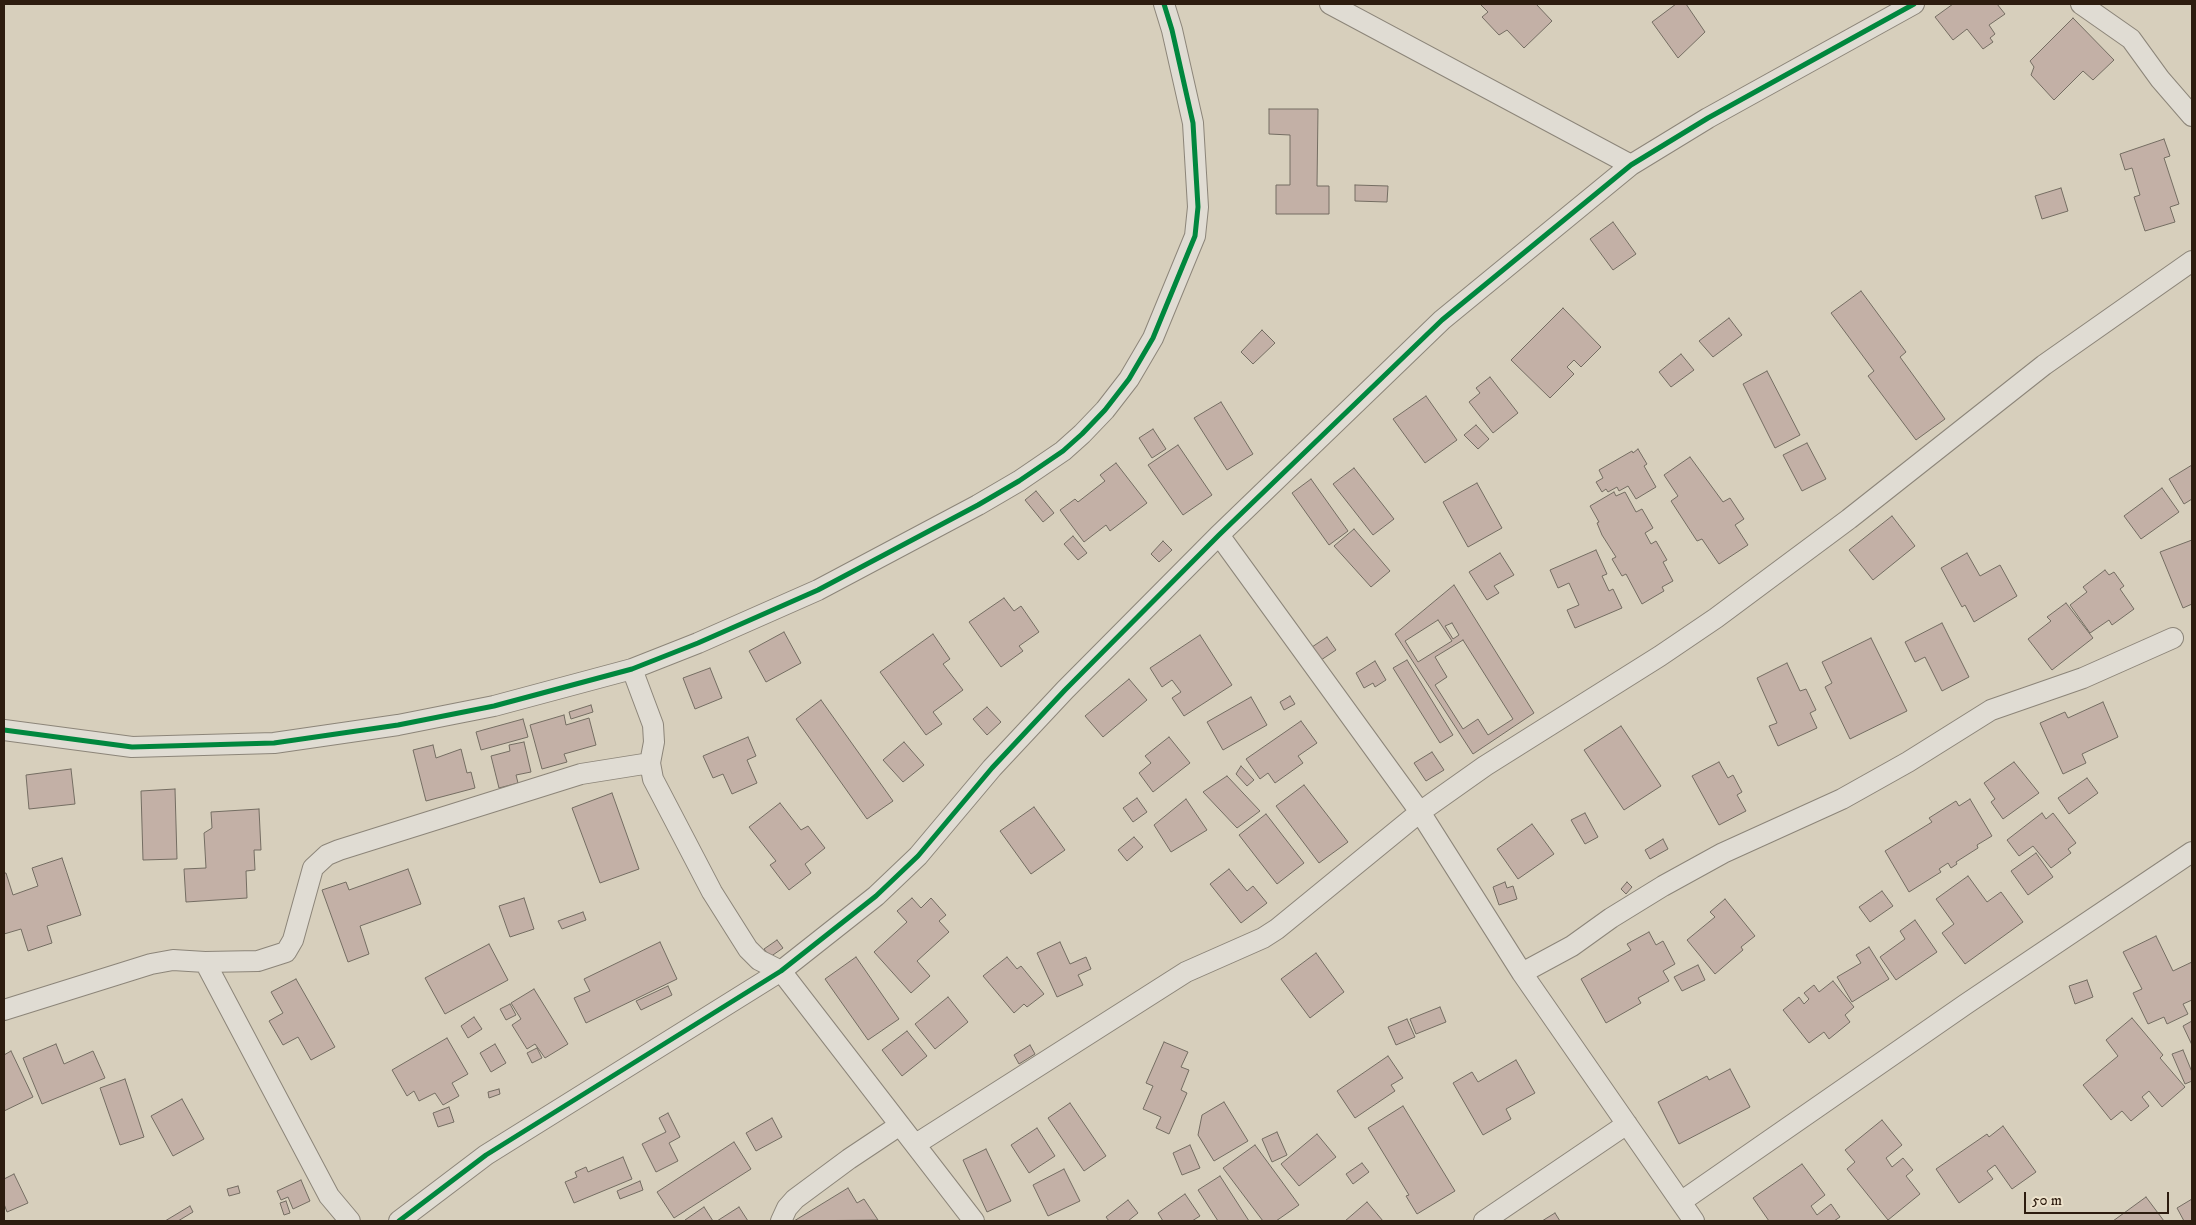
<!DOCTYPE html>
<style>
body{margin:0}
#map{position:relative;width:2196px;height:1225px;overflow:hidden;background:#d7cfbc;font-family:"IM FELL DW Pica",serif}
canvas{display:block}
.frame{position:absolute;inset:0;border:5px solid #2d1c0f;pointer-events:none}
.scale{position:absolute;left:2024px;top:1192px;width:145px;height:22px;box-sizing:border-box;border:2px solid #2d1c0f;border-top:0;padding-left:6px;font-size:15px;line-height:18px;white-space:nowrap;color:#2d1c0f;-webkit-text-stroke:4px #ede2cc;paint-order:stroke}
</style>
<div id="map">
<canvas width="2196" height="1225"></canvas>
<div class="frame"></div>
<div class="scale">50 m</div>
</div>
<script>
const g = document.querySelector('canvas').getContext('2d');
g.lineJoin = 'round';
function fillPath(path, color) { g.fillStyle = color; g.fill(path, 'evenodd'); }
const poly = rows => new Path2D(rows.map(r => 'M' + r).join(''));
function trace(path, color, width, dash) { g.strokeStyle = color; g.lineWidth = width; g.lineCap = dash ? 'butt' : 'round'; g.setLineDash(dash || []); g.stroke(path); }
const building = poly([
 [1480,4,1536,4,1552,21,1524,48,1507,30,1499,35,1482,17,1488,12,1480,4],
 [1676,4,1686,4,1705,32,1678,58,1652,22,1676,4],
 [1953,4,1997,4,2005,14,1989,25,1995,34,1990,38,1993,42,1983,49,1967,29,1953,40,1935,17,1953,4],
 [2073,18,2114,60,2093,80,2083,71,2054,100,2031,75,2034,67,2030,61,2073,18],
 [1269,109,1318,109,1317,186,1329,186,1329,214,1276,214,1276,185,1290,185,1290,135,1269,134,1269,109],
 [2164,139,2170,156,2164,158,2179,204,2170,207,2175,222,2145,231,2134,197,2140,195,2132,168,2125,170,2120,154,2164,139],
 [1355,185,1388,186,1387,202,1355,201,1355,185],
 [2061,188,2068,211,2042,219,2035,196,2061,188],
 [1613,222,1636,254,1613,270,1590,239,1613,222],
 [1861,291,1906,352,1900,357,1945,419,1916,440,1868,376,1874,371,1831,313,1861,291],
 [1563,308,1601,347,1581,367,1574,360,1567,367,1574,374,1550,398,1511,360,1563,308],
 [1729,318,1742,335,1713,357,1699,341,1729,318],
 [1262,330,1275,343,1253,364,1241,352,1262,330],
 [1681,354,1694,370,1671,387,1659,372,1681,354],
 [1767,371,1800,435,1775,448,1743,384,1767,371],
 [1490,377,1518,413,1493,433,1469,402,1480,393,1476,388,1490,377],
 [1426,396,1457,440,1425,463,1393,419,1426,396],
 [1221,402,1253,454,1227,470,1194,418,1221,402],
 [1476,425,1489,439,1478,449,1464,435,1476,425],
 [1153,429,1166,449,1152,458,1139,438,1153,429],
 [1807,443,1826,479,1802,491,1783,455,1807,443],
 [1178,445,1212,495,1183,515,1148,465,1178,445],
 [1638,449,1647,464,1644,466,1656,487,1636,499,1628,486,1619,491,1617,487,1608,492,1606,489,1602,492,1596,482,1603,478,1599,470,1632,451,1633,453,1638,449],
 [1690,457,1723,502,1730,498,1744,519,1735,525,1748,545,1719,564,1702,539,1697,541,1671,501,1678,496,1664,475,1690,457],
 [1116,463,1147,503,1110,531,1106,525,1084,542,1060,510,1075,499,1078,502,1105,481,1100,475,1116,463],
 [2192,465,2192,499,2184,504,2169,479,2192,465],
 [1354,468,1394,519,1373,535,1333,484,1354,468],
 [1311,479,1348,531,1329,545,1292,493,1311,479],
 [1477,483,1502,528,1468,547,1443,502,1477,483],
 [2162,488,2179,512,2141,539,2124,516,2162,488],
 [1036,491,1054,513,1043,522,1025,500,1036,491],
 [1614,492,1616,496,1625,492,1636,512,1642,509,1653,528,1645,533,1651,544,1656,541,1667,560,1663,562,1673,581,1662,587,1664,591,1642,604,1626,574,1622,576,1612,559,1616,557,1602,535,1597,523,1599,522,1590,506,1614,492],
 [1892,516,1915,546,1873,580,1849,550,1892,516],
 [1354,529,1390,571,1371,587,1334,546,1354,529],
 [1073,536,1087,553,1078,560,1064,544,1073,536],
 [2192,540,2192,604,2183,608,2160,552,2192,540],
 [1163,541,1172,550,1159,562,1151,554,1163,541],
 [1596,550,1607,574,1602,576,1609,591,1613,589,1622,608,1575,628,1567,610,1579,605,1569,583,1558,588,1550,570,1596,550],
 [1500,553,1514,575,1494,586,1499,593,1487,600,1469,572,1500,553],
 [1967,553,1980,576,2000,565,2017,596,1974,622,1965,605,1962,607,1941,568,1967,553],
 [2105,570,2109,575,2114,572,2124,586,2120,589,2134,609,2112,625,2109,620,2090,633,2070,605,2087,592,2083,587,2105,570],
 [1454,585,1534,713,1473,754,1395,634,1454,585],
 [1004,598,1014,611,1021,606,1039,632,1019,646,1023,651,1001,667,969,622,1004,598],
 [2066,603,2093,638,2052,670,2028,639,2051,621,2047,617,2066,603],
 [1438,620,1452,641,1418,662,1405,641,1438,620],
 [1452,623,1459,635,1453,639,1445,626,1452,623],
 [1942,623,1969,677,1942,691,1925,657,1915,662,1905,642,1942,623],
 [784,632,801,663,766,682,749,651,784,632],
 [933,634,950,659,943,664,963,690,933,712,942,724,926,735,880,672,933,634],
 [1200,635,1232,685,1184,716,1172,698,1181,692,1172,680,1162,687,1150,668,1200,635],
 [1327,637,1336,650,1321,660,1312,647,1327,637],
 [1871,638,1907,711,1850,739,1825,687,1832,683,1822,662,1871,638],
 [1463,640,1513,719,1488,735,1478,719,1463,729,1435,685,1447,677,1435,657,1463,640],
 [1407,660,1453,735,1440,743,1393,668,1407,660],
 [1375,661,1386,680,1375,687,1373,683,1364,688,1356,673,1375,661],
 [1787,663,1800,691,1806,689,1816,710,1810,713,1817,728,1778,746,1769,726,1777,723,1757,678,1787,663],
 [710,668,722,698,695,709,683,678,710,668],
 [1129,679,1147,700,1103,737,1085,716,1129,679],
 [1290,696,1295,704,1284,710,1280,702,1290,696],
 [1251,697,1267,725,1223,750,1207,722,1251,697],
 [821,700,893,801,867,819,796,719,821,700],
 [2103,702,2118,737,2082,754,2086,763,2063,774,2040,723,2065,712,2068,718,2103,702],
 [591,705,593,712,571,719,569,712,591,705],
 [987,707,1001,722,987,735,973,719,987,707],
 [564,715,566,725,589,718,596,745,564,754,567,762,542,769,530,725,564,715],
 [523,719,528,737,481,750,476,732,523,719],
 [1301,721,1317,743,1298,756,1303,763,1275,783,1268,773,1260,779,1246,759,1301,721],
 [1621,726,1661,786,1624,810,1584,750,1621,726],
 [748,737,756,756,747,760,757,783,732,794,723,774,713,778,703,756,748,737],
 [1169,737,1190,763,1153,792,1139,773,1151,763,1145,756,1169,737],
 [524,742,531,772,516,775,518,783,499,788,491,756,510,751,509,745,524,742],
 [904,742,924,765,903,782,883,760,904,742],
 [433,745,436,758,461,749,467,773,471,772,475,788,426,801,413,750,433,745],
 [1432,752,1444,770,1426,781,1414,763,1432,752],
 [1719,762,1728,778,1733,775,1742,792,1737,795,1746,811,1719,825,1692,776,1719,762],
 [2014,762,2039,793,2003,819,1991,802,1995,799,1984,783,2014,762],
 [1241,766,1254,780,1247,786,1236,774,1241,766],
 [71,769,75,804,29,809,26,775,71,769],
 [1227,776,1260,811,1237,828,1203,792,1227,776],
 [2087,778,2098,793,2069,814,2058,798,2087,778],
 [1304,785,1348,842,1319,863,1276,806,1304,785],
 [175,789,177,859,143,860,141,791,175,789],
 [612,793,639,869,600,883,572,808,612,793],
 [1137,798,1147,812,1133,822,1123,808,1137,798],
 [1186,799,1207,830,1171,852,1154,825,1186,799],
 [1970,799,1992,836,1977,845,1978,848,1956,862,1957,864,1951,868,1948,863,1939,869,1941,872,1909,892,1885,851,1932,822,1929,818,1956,801,1959,806,1970,799],
 [780,803,801,830,808,826,825,848,805,864,811,873,789,890,770,865,776,861,749,827,780,803],
 [1034,807,1065,850,1031,874,1000,831,1034,807],
 [259,809,261,850,254,850,255,870,246,871,247,898,186,902,184,869,206,868,204,833,212,828,211,812,259,809],
 [1585,813,1598,837,1585,844,1571,820,1585,813],
 [2042,813,2046,819,2053,813,2076,843,2068,849,2071,853,2051,868,2033,846,2019,856,2007,840,2042,813],
 [1266,814,1304,863,1277,884,1239,835,1266,814],
 [1532,824,1554,854,1518,879,1497,849,1532,824],
 [1134,837,1143,847,1127,861,1118,850,1134,837],
 [1663,839,1668,849,1650,859,1645,850,1663,839],
 [2036,853,2053,877,2028,895,2011,871,2036,853],
 [62,858,81,915,47,926,52,943,28,951,21,929,4,934,4,873,6,873,13,895,38,886,32,868,62,858],
 [408,869,421,904,360,926,369,954,348,962,322,890,346,882,349,890,408,869],
 [1229,869,1247,891,1253,886,1267,903,1241,923,1210,884,1229,869],
 [1968,876,1987,902,2001,892,2023,922,1965,964,1942,933,1954,924,1936,899,1968,876],
 [1505,882,1507,888,1513,886,1517,899,1499,905,1493,887,1505,882],
 [1627,882,1632,887,1626,894,1621,889,1627,882],
 [1882,891,1893,906,1870,922,1859,907,1882,891],
 [524,898,534,929,510,937,499,906,524,898],
 [912,898,921,908,931,898,946,915,939,921,949,932,917,961,930,976,911,993,874,952,907,922,897,911,912,898],
 [1725,899,1755,936,1741,947,1743,950,1715,974,1687,940,1715,917,1710,912,1725,899],
 [583,912,586,920,562,929,558,921,583,912],
 [1915,920,1937,952,1896,980,1880,957,1905,939,1900,931,1915,920],
 [1649,932,1656,945,1663,941,1675,964,1663,971,1669,981,1638,998,1641,1003,1606,1023,1581,979,1631,950,1627,944,1649,932],
 [2156,936,2173,971,2192,962,2192,1000,2183,1004,2188,1014,2167,1024,2164,1017,2148,1024,2133,993,2142,989,2123,952,2156,936],
 [777,940,783,948,770,957,764,949,777,940],
 [660,942,677,979,586,1023,574,998,590,991,584,979,660,942],
 [1060,942,1070,964,1086,957,1091,969,1078,975,1083,985,1057,997,1037,953,1060,942],
 [489,944,508,980,445,1014,425,978,489,944],
 [1869,947,1889,979,1852,1002,1837,977,1861,963,1856,955,1869,947],
 [1316,953,1344,992,1310,1018,1281,979,1316,953],
 [856,957,899,1019,868,1040,825,979,856,957],
 [1007,957,1017,969,1021,966,1044,994,1027,1007,1024,1004,1014,1013,983,976,1007,957],
 [1698,965,1705,980,1682,991,1674,977,1698,965],
 [296,979,335,1047,311,1060,298,1037,283,1045,269,1021,283,1013,271,992,296,979],
 [2087,980,2093,997,2075,1004,2069,986,2087,980],
 [1833,981,1854,1007,1845,1015,1850,1022,1829,1039,1824,1032,1809,1043,1783,1010,1799,997,1804,1004,1809,999,1804,993,1814,985,1819,992,1833,981],
 [668,986,672,995,641,1010,636,1001,668,986],
 [534,989,568,1044,545,1058,535,1044,527,1049,512,1025,521,1019,511,1003,534,989],
 [948,997,968,1022,935,1049,915,1024,948,997],
 [510,1004,516,1015,506,1020,500,1009,510,1004],
 [1440,1007,1446,1022,1416,1034,1410,1019,1440,1007],
 [474,1017,482,1029,468,1038,461,1026,474,1017],
 [2132,1018,2163,1055,2160,1058,2185,1087,2162,1107,2149,1091,2142,1097,2149,1106,2131,1121,2122,1111,2111,1120,2083,1085,2118,1056,2106,1040,2132,1018],
 [1407,1019,1415,1037,1396,1045,1388,1027,1407,1019],
 [2192,1021,2192,1045,2183,1026,2192,1021],
 [907,1031,927,1056,902,1076,882,1050,907,1031],
 [447,1038,468,1074,452,1083,459,1096,443,1105,435,1093,419,1101,414,1091,407,1096,392,1070,447,1038],
 [1164,1042,1188,1052,1181,1067,1189,1070,1181,1090,1187,1093,1169,1134,1156,1128,1161,1117,1143,1109,1153,1086,1146,1083,1164,1042],
 [56,1044,64,1064,93,1051,105,1078,42,1104,23,1058,56,1044],
 [495,1044,506,1063,491,1072,480,1053,495,1044],
 [1030,1045,1035,1054,1019,1064,1014,1055,1030,1045],
 [537,1048,542,1058,532,1063,527,1053,537,1048],
 [2183,1050,2192,1072,2192,1081,2185,1084,2172,1054,2183,1050],
 [11,1051,33,1097,4,1111,4,1055,11,1051],
 [1388,1056,1403,1078,1391,1085,1395,1091,1355,1118,1337,1091,1388,1056],
 [1516,1060,1535,1093,1506,1109,1511,1119,1483,1135,1453,1083,1472,1072,1478,1082,1516,1060],
 [1730,1069,1750,1107,1679,1144,1658,1102,1707,1076,1709,1080,1730,1069],
 [125,1079,144,1137,120,1145,100,1088,125,1079],
 [499,1089,500,1094,489,1098,488,1092,499,1089],
 [182,1099,204,1139,173,1156,151,1116,182,1099],
 [1224,1102,1248,1141,1214,1161,1198,1135,1202,1115,1224,1102],
 [1070,1103,1106,1156,1084,1171,1048,1118,1070,1103],
 [1403,1106,1455,1191,1417,1214,1406,1196,1409,1195,1368,1128,1403,1106],
 [449,1107,454,1122,438,1127,433,1113,449,1107],
 [668,1113,680,1137,669,1143,678,1161,656,1172,642,1144,666,1132,659,1118,668,1113],
 [772,1118,782,1137,756,1151,746,1133,772,1118],
 [1882,1120,1902,1145,1886,1158,1892,1167,1903,1158,1913,1170,1906,1176,1920,1194,1888,1220,1847,1169,1855,1162,1845,1150,1882,1120],
 [2003,1126,2036,1172,2012,1189,1995,1165,1987,1171,1993,1179,1959,1203,1936,1169,1987,1134,1989,1137,2003,1126],
 [1037,1128,1055,1156,1029,1173,1011,1145,1037,1128],
 [1277,1132,1287,1155,1272,1162,1262,1139,1277,1132],
 [1317,1134,1336,1157,1299,1186,1281,1164,1317,1134],
 [734,1142,751,1169,674,1218,657,1192,734,1142],
 [1190,1145,1200,1168,1182,1175,1173,1153,1190,1145],
 [1255,1145,1299,1205,1276,1221,1263,1221,1223,1168,1255,1145],
 [986,1149,1011,1201,987,1212,963,1160,986,1149],
 [623,1157,632,1179,574,1203,565,1182,577,1177,575,1172,586,1167,588,1172,623,1157],
 [1362,1163,1369,1172,1353,1184,1346,1174,1362,1163],
 [1802,1164,1825,1195,1811,1206,1817,1215,1831,1204,1840,1217,1834,1221,1769,1221,1753,1198,1802,1164],
 [1064,1169,1080,1201,1048,1216,1033,1185,1064,1169],
 [14,1174,28,1203,7,1212,4,1204,4,1179,14,1174],
 [1220,1176,1249,1221,1218,1221,1198,1190,1220,1176],
 [301,1180,310,1201,293,1209,288,1197,281,1200,277,1191,301,1180],
 [640,1181,643,1190,620,1199,617,1191,640,1181],
 [238,1186,240,1193,229,1196,227,1189,238,1186],
 [848,1188,857,1203,864,1199,878,1220,794,1221,848,1188],
 [1185,1194,1200,1216,1192,1221,1163,1221,1158,1213,1185,1194],
 [2146,1197,2164,1221,2113,1221,2146,1197],
 [2192,1199,2192,1221,2184,1221,2177,1208,2192,1199],
 [1128,1200,1138,1213,1128,1221,1109,1221,1106,1217,1128,1200],
 [286,1201,290,1213,284,1215,280,1203,286,1201],
 [1367,1202,1383,1221,1345,1221,1367,1202],
 [190,1206,193,1212,178,1221,165,1221,190,1206],
 [704,1207,713,1221,685,1221,685,1220,704,1207],
 [739,1207,748,1221,717,1221,739,1207],
 [1555,1213,1560,1221,1542,1221,1555,1213]
]);
const minor = poly([
 [1330,4,1631,165],
 [2081,4,2131,39,2160,79,2192,116],
 [1219,535,1420,812,1522,973,1694,1221],
 [632,669,653,725,654,742,650,763,653,779,712,892,748,949,759,960,781,971,974,1221],
 [4,730,132,747,274,743,398,725,494,706,632,669,698,643,818,590,978,505,1019,481,1063,451,1082,434,1105,410,1129,379,1153,338,1195,236,1198,207,1193,123,1172,30,1164,4],
 [205,962,258,961,286,952,293,940,313,868,327,855,339,850,581,774,650,763],
 [1522,973,1572,946,1611,918,1663,886,1723,853,1842,799,1908,762,1991,710,2083,678,2173,638],
 [4,1010,151,964,173,960,205,962,329,1196,350,1221],
 [916,1144,1186,972,1263,938,1277,929,1420,812,1485,766,1660,656,1716,618,1849,519,2044,365,2192,261],
 [1682,1201,1966,1004,2192,852],
 [399,1221,486,1155,781,971,876,896,918,856,992,768,1065,690,1219,535,1442,320,1631,165,1708,118,1914,4],
 [781,1221,787,1208,795,1199,849,1159,900,1125],
 [1484,1221,1627,1124]
]);
const cycleway = poly([
 [4,730,132,747,274,743,398,725,494,706,632,669,698,643,818,590,978,505,1019,481,1063,451,1082,434,1105,410,1129,379,1153,338,1195,236,1198,207,1193,123,1172,30,1164,4],
 [399,1221,486,1155,781,971,876,896,918,856,992,768,1065,690,1219,535,1442,320,1631,165,1708,118,1914,4]
]);
fillPath(building, '#c3b0a6');
trace(building, '#746d62', 1);
trace(minor, '#8c8579', 22);
trace(minor, '#e0dcd3', 20);
trace(cycleway, '#00873e', 5);
</script>
